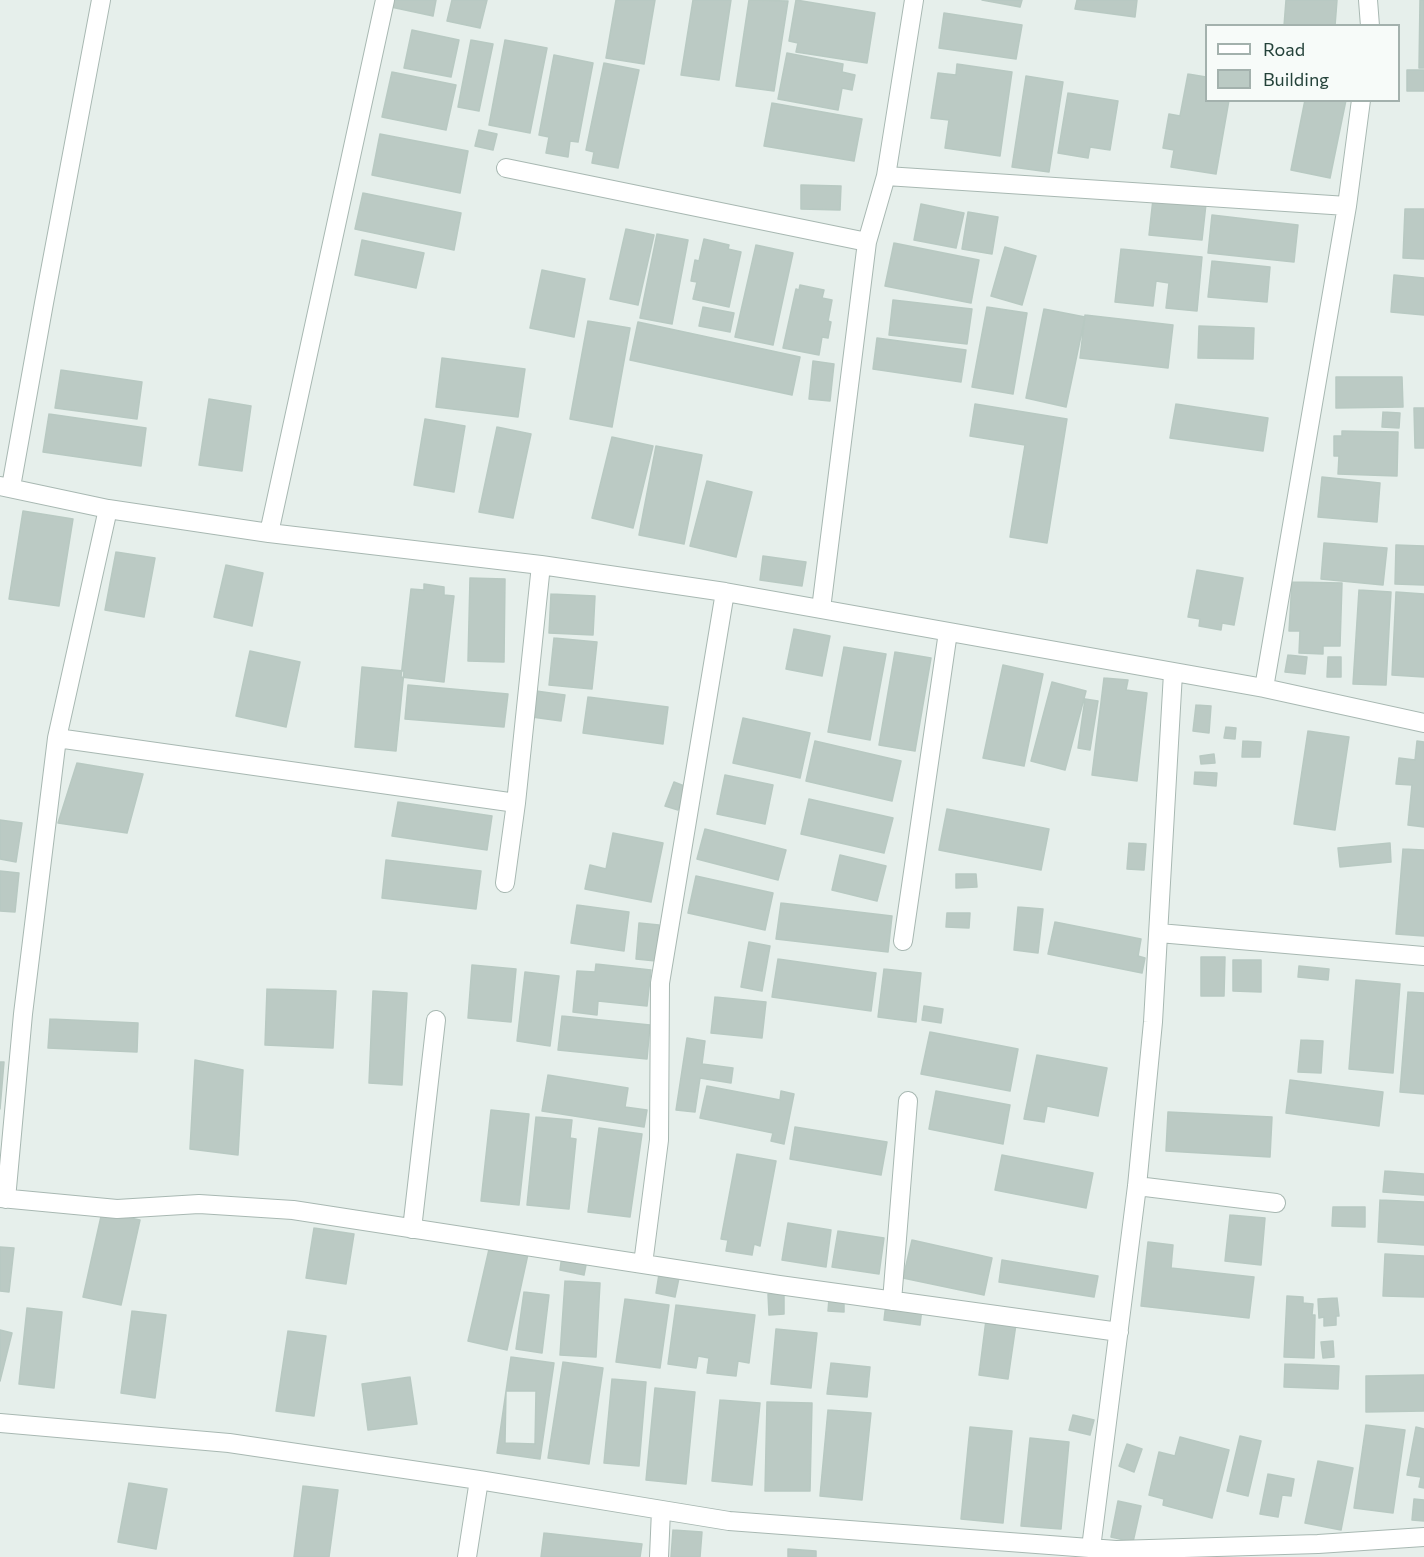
<!DOCTYPE html>
<style>
body{margin:0}
#map{position:relative;width:1424px;height:1557px;overflow:hidden;background:#e6efeb;font-family:Commissioner,sans-serif}
canvas{display:block}
.legend{position:absolute;left:1205px;top:24px;width:195px;height:78px;box-sizing:border-box;background:#f7fbf9;border:2px solid #a3b1ad;margin:0;padding:8px 10px;list-style:none;font-size:18px;color:#24423a}
.legend li{display:flex;align-items:center;gap:12px;height:30px}
.legend b{width:30px;border:2px solid #a3b1ad}
</style>
<div id="map">
<canvas width="1424" height="1557"></canvas>
<ul class="legend">
<li><b style="height:8px;background:#fff"></b>Road</li>
<li><b style="height:16px;background:#bbcac4"></b>Building</li>
</ul>
</div>
<script>
const g = document.querySelector('canvas').getContext('2d');
g.lineJoin = 'round';
function fillPath(path, color) { g.fillStyle = color; g.fill(path, 'evenodd'); }
const poly = rows => new Path2D(rows.map(r => 'M' + r).join(''));
function trace(path, color, width, dash) { g.strokeStyle = color; g.lineWidth = width; g.lineCap = dash ? 'butt' : 'round'; g.setLineDash(dash || []); g.stroke(path); }
const building = poly([
 [393,0,436,0,433,16,391,7,393,0],
 [452,0,487,0,480,28,447,21,452,0],
 [616,0,655,0,644,64,606,58,616,0],
 [693,0,731,0,719,80,681,75,693,0],
 [749,0,788,1,774,91,736,86,749,0],
 [796,0,875,13,867,63,796,52,798,43,789,41,796,0],
 [982,0,1022,0,1020,7,982,0],
 [1077,0,1137,0,1135,17,1075,9,1077,0],
 [1286,0,1337,0,1335,26,1284,26,1286,0],
 [1420,0,1424,0,1424,68,1419,68,1420,0],
 [944,13,1022,25,1016,59,939,48,944,13],
 [412,30,459,40,451,77,404,68,412,30],
 [471,40,493,44,479,111,458,107,471,40],
 [505,40,547,48,530,133,489,125,505,40],
 [787,53,843,64,842,72,855,75,852,90,842,88,838,110,778,99,787,53],
 [554,55,593,63,578,142,570,141,568,157,546,153,549,137,539,135,554,55],
 [604,63,639,70,618,168,592,163,594,152,586,150,604,63],
 [957,64,1012,72,1000,156,945,148,949,120,931,118,938,73,956,75,957,64],
 [1407,70,1424,70,1424,91,1407,91,1407,70],
 [392,72,456,85,446,130,382,117,392,72],
 [1188,74,1206,77,1206,100,1229,100,1216,174,1171,167,1174,150,1163,148,1169,114,1180,116,1188,74],
 [1026,76,1063,82,1049,172,1012,167,1026,76],
 [1068,93,1118,101,1110,150,1090,147,1088,158,1058,153,1068,93],
 [1305,100,1346,100,1330,178,1291,170,1305,100],
 [772,103,862,119,854,161,764,146,772,103],
 [479,130,497,134,493,150,475,146,479,130],
 [380,134,468,151,460,193,372,175,380,134],
 [801,185,841,186,840,210,801,209,801,185],
 [363,193,461,213,454,250,355,229,363,193],
 [1153,199,1206,204,1202,240,1149,235,1153,199],
 [921,204,964,213,956,248,914,240,921,204],
 [1405,209,1424,209,1424,259,1403,258,1405,209],
 [968,212,998,217,992,254,962,249,968,212],
 [1212,215,1298,225,1294,262,1208,253,1212,215],
 [626,229,654,235,638,305,610,299,626,229],
 [657,234,688,240,672,324,640,318,657,234],
 [704,239,729,245,728,249,741,252,729,307,693,299,697,282,691,281,695,260,699,261,704,239],
 [362,240,424,253,416,288,355,275,362,240],
 [894,243,979,260,971,303,885,286,894,243],
 [756,245,793,253,773,345,735,337,756,245],
 [1005,247,1036,256,1022,305,991,296,1005,247],
 [1121,249,1202,257,1197,311,1166,308,1169,283,1156,281,1153,306,1115,302,1121,249],
 [1212,261,1270,267,1267,302,1208,297,1212,261],
 [542,270,585,279,574,337,530,328,542,270],
 [1394,275,1424,278,1424,315,1391,312,1394,275],
 [800,285,824,290,822,298,832,300,828,321,831,322,828,338,822,337,819,355,783,348,796,289,799,290,800,285],
 [893,300,972,309,967,344,889,335,893,300],
 [703,307,734,313,730,332,699,326,703,307],
 [987,307,1027,313,1013,394,972,387,987,307],
 [1044,309,1085,317,1066,407,1026,398,1044,309],
 [1085,315,1173,325,1168,368,1080,358,1085,315],
 [588,321,630,328,612,427,570,419,588,321],
 [638,322,800,357,792,395,630,360,638,322],
 [1199,326,1254,328,1253,359,1198,358,1199,326],
 [877,338,966,350,961,382,873,369,877,338],
 [442,358,525,369,518,417,436,407,442,358],
 [813,361,834,364,830,401,809,399,813,361],
 [61,370,142,382,137,419,55,408,61,370],
 [1336,377,1402,377,1403,407,1336,408,1336,377],
 [209,399,251,406,242,471,199,465,209,399],
 [975,404,1067,419,1047,543,1010,537,1025,445,970,436,975,404],
 [1176,404,1268,418,1263,451,1170,438,1176,404],
 [1414,408,1424,408,1424,448,1415,448,1414,408],
 [1383,412,1400,413,1399,428,1382,427,1383,412],
 [49,414,146,428,141,466,43,452,49,414],
 [425,419,465,426,454,492,414,485,425,419],
 [497,427,531,434,513,518,479,512,497,427],
 [1342,431,1398,432,1397,476,1338,474,1339,456,1334,456,1334,436,1342,436,1342,431],
 [612,437,653,446,633,528,592,518,612,437],
 [656,446,702,455,684,544,639,535,656,446],
 [1322,477,1380,483,1377,522,1318,517,1322,477],
 [707,481,752,492,736,557,690,546,707,481],
 [23,511,73,519,59,606,9,599,23,511],
 [1324,543,1387,548,1383,585,1321,579,1324,543],
 [1396,545,1424,546,1424,585,1395,584,1396,545],
 [116,552,155,558,144,617,105,610,116,552],
 [763,556,806,562,802,586,760,580,763,556],
 [226,565,263,573,252,626,214,617,226,565],
 [1197,570,1243,578,1234,625,1222,623,1221,630,1199,626,1200,619,1188,617,1197,570],
 [470,578,505,579,504,662,468,661,470,578],
 [1292,582,1342,583,1340,646,1323,646,1323,654,1299,653,1300,631,1289,631,1292,582],
 [424,584,444,587,444,595,454,596,444,682,401,677,411,589,424,590,424,584],
 [1359,590,1391,592,1386,685,1353,684,1359,590],
 [1396,592,1424,594,1424,677,1392,675,1396,592],
 [551,594,595,596,593,635,549,633,551,594],
 [794,629,830,636,822,676,786,669,794,629],
 [554,638,597,642,592,689,549,685,554,638],
 [844,647,886,654,870,740,828,732,844,647],
 [250,651,300,662,286,727,236,716,250,651],
 [895,652,931,658,915,751,879,745,895,652],
 [1288,655,1307,657,1305,674,1285,672,1288,655],
 [1328,657,1341,657,1341,677,1327,677,1328,657],
 [1003,665,1043,674,1024,766,983,758,1003,665],
 [362,667,404,671,396,751,355,747,362,667],
 [1104,678,1128,680,1126,690,1147,693,1137,781,1092,775,1104,678],
 [1052,682,1086,691,1065,770,1031,761,1052,682],
 [408,685,508,694,504,727,405,719,408,685],
 [536,691,565,695,561,721,532,717,536,691],
 [588,697,668,707,663,744,583,733,588,697],
 [1085,699,1098,701,1090,750,1078,748,1085,699],
 [1196,705,1211,706,1209,733,1193,731,1196,705],
 [743,718,810,733,800,778,733,763,743,718],
 [1226,727,1236,728,1235,739,1224,738,1226,727],
 [1308,731,1349,737,1335,830,1294,824,1308,731],
 [815,741,901,761,892,801,806,781,815,741],
 [1243,741,1261,742,1260,757,1242,757,1243,741],
 [1417,741,1424,742,1424,827,1408,825,1412,785,1396,784,1399,758,1415,760,1417,741],
 [1214,754,1215,763,1201,764,1200,756,1214,754],
 [77,763,143,774,127,833,58,823,77,763],
 [1195,772,1217,773,1216,786,1194,784,1195,772],
 [725,775,773,785,765,824,717,814,725,775],
 [674,782,687,787,678,810,665,806,674,782],
 [809,799,893,818,884,853,801,834,809,799],
 [398,802,492,816,487,850,392,836,398,802],
 [947,809,1049,829,1041,870,939,850,947,809],
 [0,820,22,823,16,862,0,859,0,820],
 [705,829,786,850,778,880,697,859,705,829],
 [613,833,663,843,651,902,585,889,590,865,606,869,613,833],
 [1129,843,1146,844,1144,870,1127,869,1129,843],
 [1390,843,1391,862,1340,867,1338,848,1390,843],
 [1403,849,1424,850,1424,936,1396,934,1403,849],
 [840,855,886,866,877,901,832,890,840,855],
 [386,860,481,871,476,909,382,898,386,860],
 [0,871,19,873,15,912,0,911,0,871],
 [956,874,976,874,977,887,956,888,956,874],
 [696,876,773,893,765,930,688,913,696,876],
 [781,903,892,916,888,952,776,939,781,903],
 [577,905,629,912,624,951,571,943,577,905],
 [1018,907,1043,909,1038,953,1014,950,1018,907],
 [947,913,970,913,969,928,946,927,947,913],
 [1055,922,1141,939,1138,956,1145,958,1142,973,1048,954,1055,922],
 [639,923,659,925,656,961,636,959,639,923],
 [749,942,770,946,762,991,741,987,749,942],
 [1201,957,1225,957,1224,996,1201,996,1201,957],
 [778,959,876,973,871,1011,772,997,778,959],
 [1233,960,1261,960,1261,992,1233,991,1233,960],
 [596,964,651,970,647,1006,598,1001,597,1015,573,1012,577,971,595,972,596,964],
 [472,965,516,969,511,1022,468,1018,472,965],
 [1299,966,1329,969,1328,980,1298,977,1299,966],
 [884,969,921,973,916,1022,878,1017,884,969],
 [525,972,559,976,550,1046,517,1041,525,972],
 [1356,980,1400,984,1393,1073,1349,1069,1356,980],
 [267,989,336,991,333,1048,265,1045,267,989],
 [373,991,407,993,402,1085,369,1083,373,991],
 [1408,992,1424,993,1424,1094,1400,1092,1408,992],
 [715,997,766,1002,762,1038,711,1033,715,997],
 [924,1006,943,1009,941,1023,922,1020,924,1006],
 [562,1016,650,1025,647,1059,558,1050,562,1016],
 [50,1019,138,1023,137,1052,48,1048,50,1019],
 [930,1032,1018,1049,1010,1091,921,1074,930,1032],
 [687,1038,705,1041,702,1064,733,1068,731,1083,700,1078,695,1112,676,1110,687,1038],
 [1301,1040,1323,1041,1321,1073,1298,1072,1301,1040],
 [1037,1055,1107,1068,1098,1116,1047,1106,1044,1122,1024,1119,1037,1055],
 [195,1060,243,1070,238,1155,190,1149,195,1060],
 [0,1062,4,1062,0,1109,0,1062],
 [548,1075,628,1088,625,1107,647,1110,644,1127,542,1111,548,1075],
 [1290,1080,1383,1092,1379,1126,1286,1113,1290,1080],
 [707,1086,780,1100,781,1091,794,1094,784,1144,771,1141,773,1133,700,1118,707,1086],
 [936,1091,1010,1105,1003,1144,929,1129,936,1091],
 [491,1110,529,1114,519,1205,481,1201,491,1110],
 [1168,1112,1272,1117,1270,1157,1166,1151,1168,1112],
 [536,1117,572,1120,570,1138,576,1139,569,1209,527,1205,536,1117],
 [795,1127,887,1142,881,1175,790,1159,795,1127],
 [599,1128,642,1134,630,1217,588,1212,599,1128],
 [737,1154,776,1161,760,1246,754,1244,752,1255,726,1251,728,1240,721,1239,737,1154],
 [1002,1155,1093,1173,1086,1208,995,1190,1002,1155],
 [1385,1171,1424,1174,1424,1195,1383,1192,1385,1171],
 [1380,1200,1424,1202,1424,1245,1378,1242,1380,1200],
 [1333,1207,1365,1207,1365,1227,1332,1226,1333,1207],
 [102,1212,140,1220,121,1305,83,1297,102,1212],
 [1230,1215,1265,1218,1261,1265,1225,1261,1230,1215],
 [788,1223,831,1230,826,1267,782,1260,788,1223],
 [314,1228,354,1234,346,1284,306,1278,314,1228],
 [838,1231,884,1238,879,1274,832,1267,838,1231],
 [912,1240,992,1258,984,1295,903,1278,912,1240],
 [1148,1242,1173,1245,1171,1268,1254,1277,1249,1318,1141,1306,1148,1242],
 [490,1245,528,1254,507,1350,468,1341,490,1245],
 [0,1247,14,1248,9,1292,0,1291,0,1247],
 [1385,1254,1424,1256,1424,1297,1383,1296,1385,1254],
 [562,1255,587,1260,584,1275,560,1270,562,1255],
 [1002,1260,1098,1276,1094,1297,999,1282,1002,1260],
 [659,1274,679,1278,675,1297,656,1293,659,1274],
 [565,1281,600,1283,596,1357,560,1355,565,1281],
 [524,1292,549,1295,542,1353,516,1349,524,1292],
 [768,1294,784,1294,784,1314,769,1315,768,1294],
 [1287,1296,1303,1297,1303,1303,1313,1304,1312,1315,1315,1315,1314,1358,1284,1357,1287,1296],
 [1337,1298,1339,1316,1336,1316,1336,1325,1324,1326,1324,1317,1319,1318,1318,1299,1337,1298],
 [625,1299,669,1305,660,1368,616,1362,625,1299],
 [829,1299,844,1300,844,1312,828,1311,829,1299],
 [886,1303,922,1308,920,1325,884,1320,886,1303],
 [676,1305,755,1315,749,1363,738,1361,736,1376,707,1373,709,1358,698,1356,696,1368,668,1364,676,1305],
 [27,1308,62,1312,54,1388,19,1384,27,1308],
 [132,1311,166,1315,155,1398,121,1393,132,1311],
 [986,1320,1016,1324,1008,1379,979,1375,986,1320],
 [776,1329,817,1333,811,1388,771,1384,776,1329],
 [0,1330,12,1333,0,1381,0,1330],
 [288,1331,326,1336,314,1416,276,1411,288,1331],
 [1333,1341,1334,1357,1323,1358,1321,1342,1333,1341],
 [511,1357,554,1363,540,1459,497,1453,511,1357],
 [563,1362,603,1368,589,1464,548,1458,563,1362],
 [831,1363,870,1367,867,1397,827,1394,831,1363],
 [1285,1364,1339,1366,1338,1389,1284,1387,1285,1364],
 [1424,1375,1424,1411,1366,1412,1366,1376,1424,1375],
 [410,1377,417,1424,368,1430,362,1384,410,1377],
 [612,1379,646,1382,639,1466,604,1463,612,1379],
 [655,1388,695,1392,686,1484,646,1480,655,1388],
 [506,1391,536,1391,535,1444,505,1443,506,1391],
 [720,1400,760,1403,752,1485,712,1481,720,1400],
 [767,1402,812,1403,810,1491,765,1491,767,1402],
 [828,1410,871,1413,862,1500,820,1496,828,1410],
 [1073,1415,1094,1420,1090,1435,1069,1430,1073,1415],
 [1366,1425,1405,1430,1393,1513,1354,1508,1366,1425],
 [970,1427,1012,1431,1003,1523,961,1519,970,1427],
 [1416,1427,1424,1429,1424,1488,1419,1487,1421,1477,1407,1475,1416,1427],
 [1240,1436,1261,1441,1248,1496,1227,1491,1240,1436],
 [1180,1437,1229,1450,1212,1518,1163,1505,1164,1499,1149,1495,1159,1452,1175,1456,1180,1437],
 [1030,1438,1069,1442,1061,1529,1021,1526,1030,1438],
 [1127,1444,1142,1449,1134,1472,1119,1466,1127,1444],
 [1318,1461,1353,1468,1341,1530,1305,1523,1318,1461],
 [1268,1474,1294,1479,1291,1496,1282,1495,1278,1517,1260,1514,1268,1474],
 [129,1483,167,1489,156,1549,118,1542,129,1483],
 [303,1486,338,1490,329,1557,294,1557,303,1486],
 [1414,1499,1424,1500,1424,1521,1412,1520,1414,1499],
 [1118,1501,1141,1506,1133,1542,1111,1537,1118,1501],
 [673,1530,702,1532,700,1557,671,1557,673,1530],
 [544,1533,642,1544,640,1557,541,1557,544,1533],
 [788,1549,816,1551,816,1557,788,1557,788,1549]
]);
const minor = poly([
 [1368,0,1370,26],
 [506,168,867,242],
 [886,176,1347,206],
 [0,486,108,509,269,533,541,565,725,592,1264,688,1424,723],
 [11,487,44,303,101,0],
 [269,533,385,0],
 [821,609,867,242,886,176,914,0],
 [1264,688,1347,206,1361,100],
 [57,738,516,803],
 [505,883,516,803,541,565],
 [1159,933,1424,956],
 [903,941,948,632],
 [1137,1186,1276,1203],
 [0,1198,117,1209,199,1204,293,1210,779,1285,1119,1332],
 [6,1199,23,1014,57,738,108,509],
 [412,1229,436,1020],
 [643,1264,659,1140,660,983,725,592],
 [892,1301,908,1101],
 [0,1423,229,1443,479,1480,729,1521,1116,1550,1318,1544,1424,1537],
 [1091,1548,1137,1186,1153,1022,1173,673],
 [467,1557,479,1480],
 [659,1557,661,1510]
]);
fillPath(building, '#bbcac4');
trace(building, '#b8c9c2', 1.5);
trace(minor, '#a8b8b2', 20);
trace(minor, '#fff', 18);
</script>
